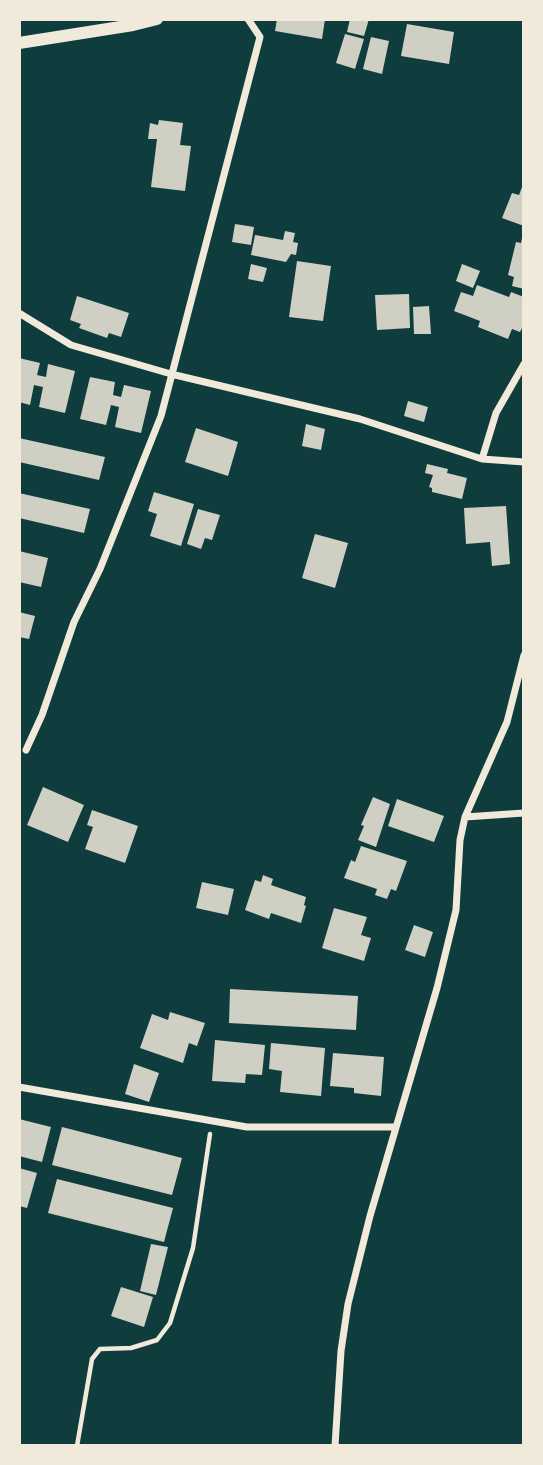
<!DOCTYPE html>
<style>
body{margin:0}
#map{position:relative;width:543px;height:1465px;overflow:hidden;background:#0f3d3e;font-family:Barlow,sans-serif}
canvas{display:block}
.frame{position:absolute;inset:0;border:21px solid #f1e9da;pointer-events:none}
</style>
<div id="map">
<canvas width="543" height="1465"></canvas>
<div class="frame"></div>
</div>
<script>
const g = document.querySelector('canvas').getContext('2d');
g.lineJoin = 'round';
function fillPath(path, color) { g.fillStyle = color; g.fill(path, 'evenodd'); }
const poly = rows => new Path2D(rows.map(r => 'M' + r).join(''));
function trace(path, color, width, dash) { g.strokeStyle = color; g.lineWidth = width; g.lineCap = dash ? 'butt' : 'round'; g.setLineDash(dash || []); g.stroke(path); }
const building = poly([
 [277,19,325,19,322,39,275,31],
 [350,19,369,19,364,36,347,32],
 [407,24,454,32,449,64,401,56],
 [345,34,364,39,355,69,336,63],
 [371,37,389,41,382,74,363,69],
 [159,120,183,123,180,145,191,146,185,191,151,187,157,139,148,139,150,123,158,125],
 [524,182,524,226,502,218,512,193,519,195],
 [235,224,254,227,251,245,232,242],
 [285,231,295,233,293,242,298,243,296,255,291,254,286,262,251,255,255,235,283,240],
 [522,238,524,238,524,289,512,286,514,277,508,275,516,242,521,243],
 [297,261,331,266,323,321,289,317],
 [251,264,267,268,263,282,248,279],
 [462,264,480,271,473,288,456,281],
 [477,285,509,297,511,292,524,297,524,324,520,332,512,329,508,339,478,327,480,321,454,311,461,292,473,296],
 [409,294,410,328,377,330,375,295],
 [77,296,129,313,121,337,109,333,107,338,79,328,81,324,70,320],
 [429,306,431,334,414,334,413,307],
 [19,358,40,363,37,375,46,377,48,364,75,371,65,413,39,407,43,387,34,385,30,405,19,402],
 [90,377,115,382,113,395,121,397,124,385,151,391,141,433,115,427,119,407,111,405,106,425,80,419],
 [408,401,428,407,424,422,404,416],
 [306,424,325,429,321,450,302,446],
 [196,428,238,442,228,476,185,462],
 [19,438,105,457,99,480,19,462],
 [427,464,448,469,447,473,467,478,462,499,432,492,432,488,429,487,433,475,425,473],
 [154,492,194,504,181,546,150,536,157,514,148,511],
 [19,493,90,509,84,533,19,518],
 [506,506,510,564,492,566,490,542,466,544,464,508],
 [198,509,220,515,212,540,205,538,201,549,187,544],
 [315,534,348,543,335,588,302,578],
 [19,551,48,558,41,587,19,582],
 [19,612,35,616,29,639,19,637],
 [43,787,84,805,68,842,27,825],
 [373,797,390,804,376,847,358,840,364,826,361,825],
 [397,799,444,816,434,842,388,826],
 [92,810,138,826,125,863,85,849,93,827,87,825],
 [361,846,407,861,396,891,391,889,387,899,375,895,377,889,344,878,351,860,355,862],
 [263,875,273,879,271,885,306,897,304,905,306,906,301,923,271,913,269,919,245,910,255,880,261,882],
 [202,882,234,889,228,915,196,908],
 [334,908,367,917,361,935,371,938,364,961,322,948],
 [414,925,433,932,425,957,405,950],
 [230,989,358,996,356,1030,229,1023],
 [170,1012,205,1023,197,1046,189,1043,183,1063,140,1048,152,1014,168,1020],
 [215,1040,265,1045,262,1075,246,1074,245,1083,212,1081],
 [271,1043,325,1048,321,1096,280,1092,282,1071,269,1069],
 [333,1053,384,1057,381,1096,354,1093,354,1088,330,1086],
 [134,1064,159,1073,149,1102,125,1094],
 [19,1119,51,1127,42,1162,19,1156],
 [62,1127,182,1158,172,1195,52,1165],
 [19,1168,37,1173,27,1208,19,1206],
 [57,1179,173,1208,164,1242,48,1213],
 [151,1244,168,1247,156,1295,140,1291],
 [121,1287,153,1297,144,1327,111,1316]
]);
const path = poly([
 [77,1446,92,1359,100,1349,131,1348,157,1340,170,1323,193,1248,210,1134]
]);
const minor = poly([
 [19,313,71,345,171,374,360,419,482,459,524,462],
 [482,459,496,413,524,364],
 [26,750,42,715,74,622,100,569,161,416,260,37,248,19],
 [465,817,524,813],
 [19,1087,247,1127,396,1127],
 [335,1446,341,1351,348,1304,370,1216,437,988,456,910,460,840,465,817,507,722,524,655]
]);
const tertiary = poly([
 [19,43,133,25,157,19]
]);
fillPath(building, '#cfcfc3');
trace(path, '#f1e9da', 4.5);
trace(minor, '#f1e9da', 7);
trace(tertiary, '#f1e9da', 12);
</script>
